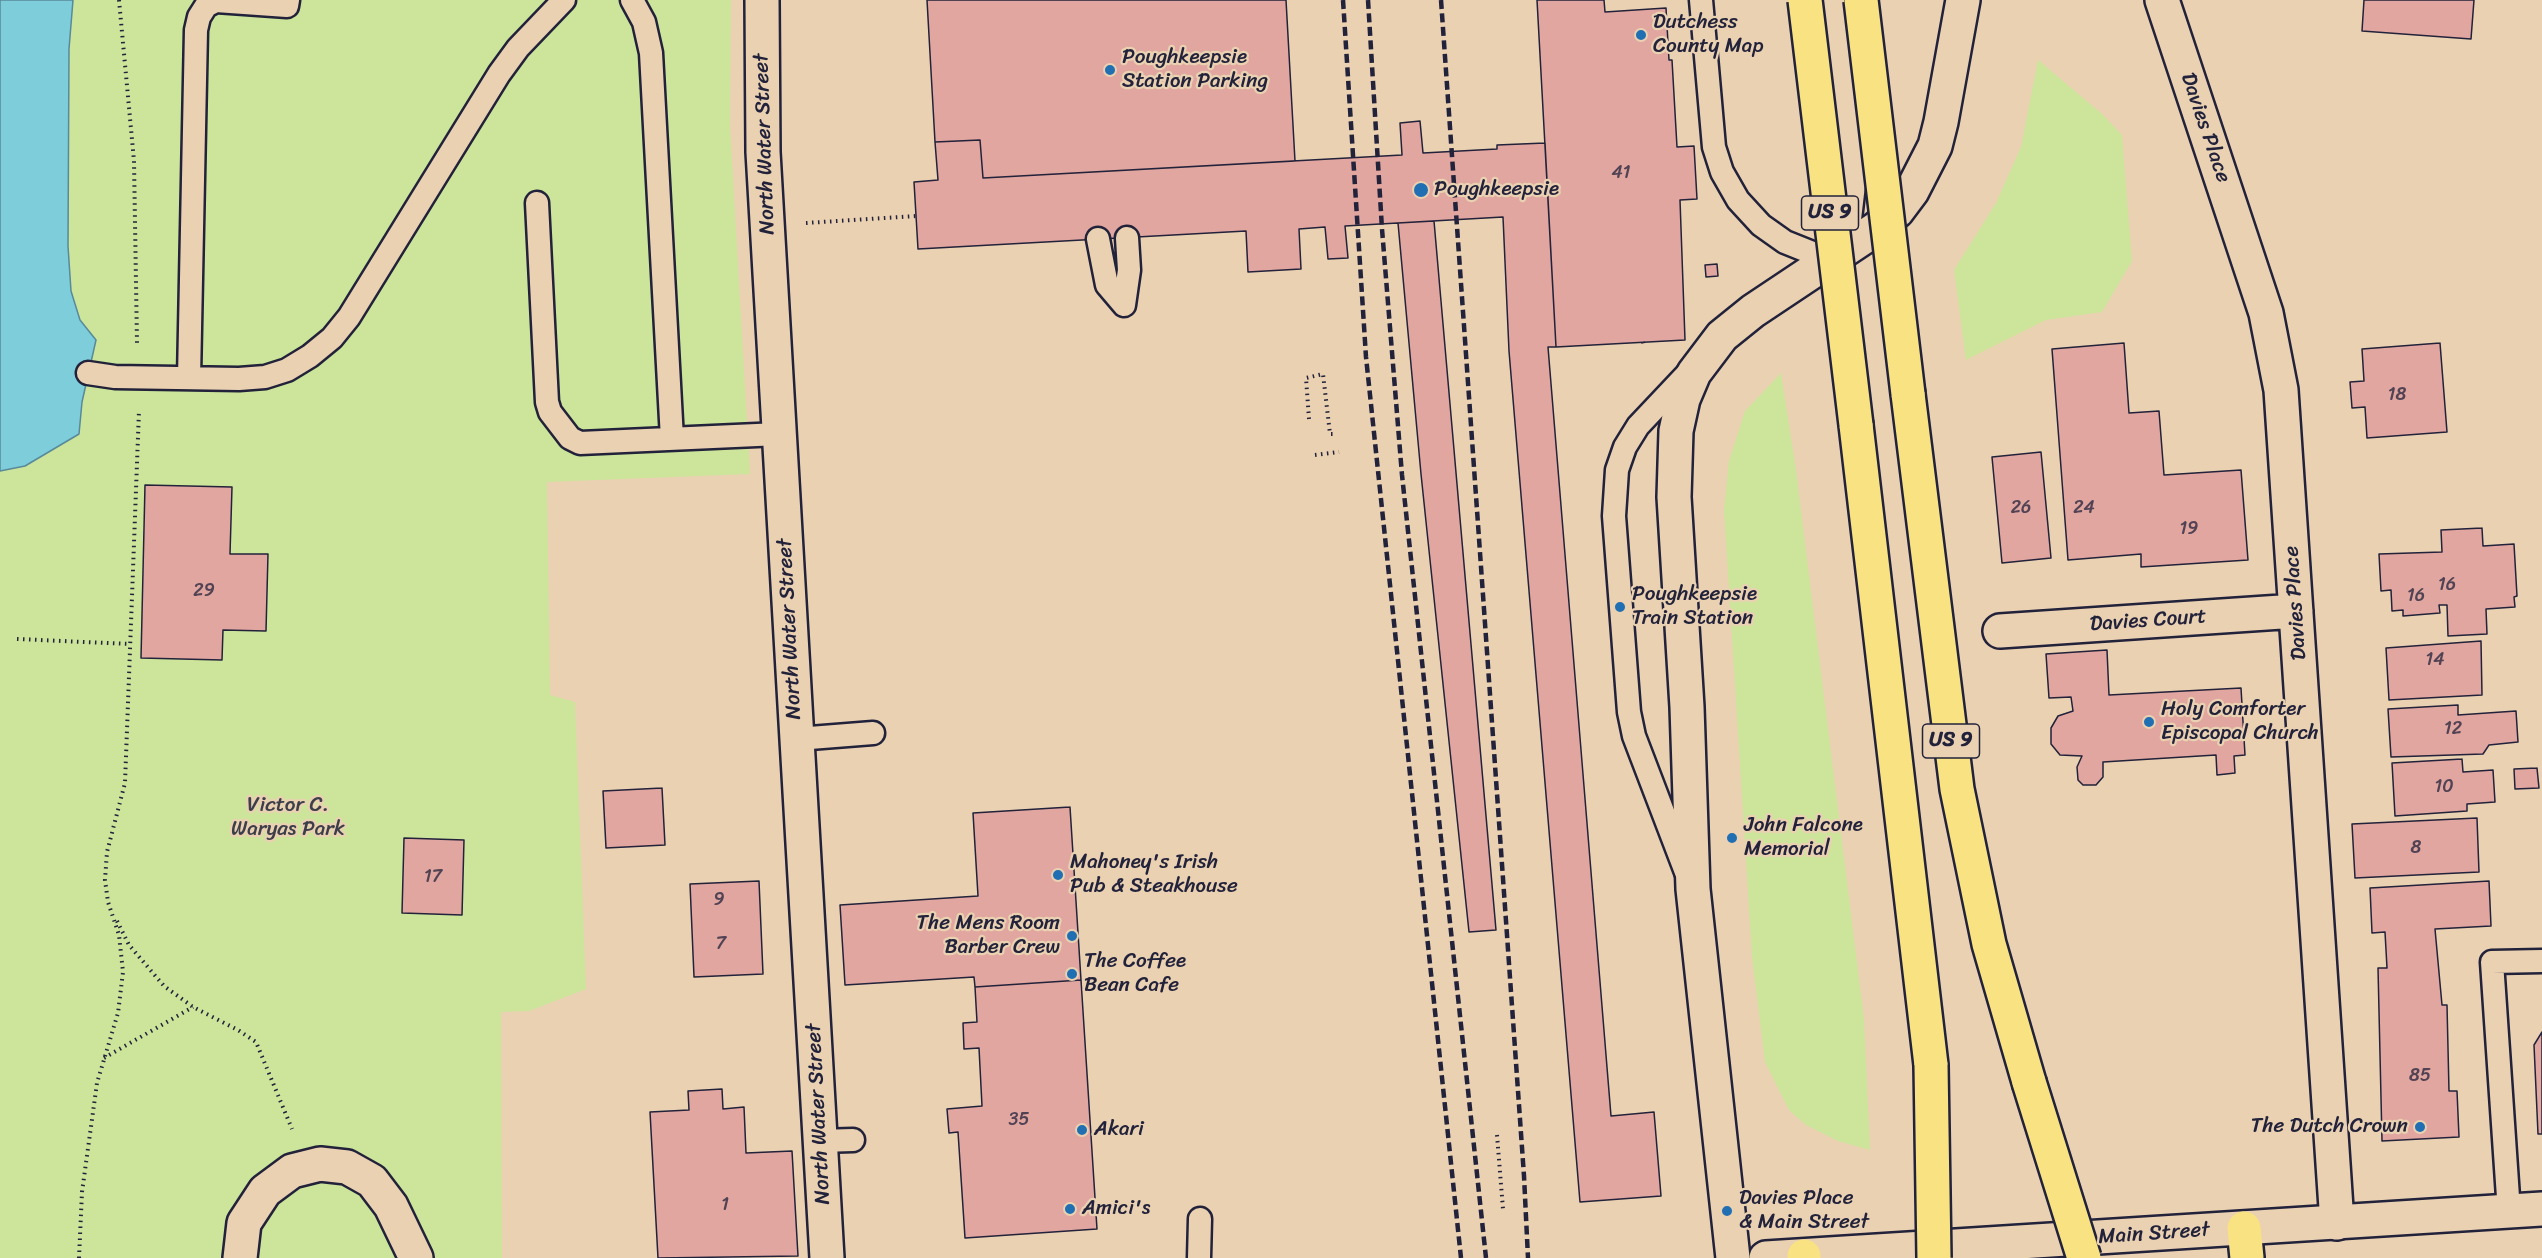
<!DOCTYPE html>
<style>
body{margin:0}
canvas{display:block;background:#ead1b2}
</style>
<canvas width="2542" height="1258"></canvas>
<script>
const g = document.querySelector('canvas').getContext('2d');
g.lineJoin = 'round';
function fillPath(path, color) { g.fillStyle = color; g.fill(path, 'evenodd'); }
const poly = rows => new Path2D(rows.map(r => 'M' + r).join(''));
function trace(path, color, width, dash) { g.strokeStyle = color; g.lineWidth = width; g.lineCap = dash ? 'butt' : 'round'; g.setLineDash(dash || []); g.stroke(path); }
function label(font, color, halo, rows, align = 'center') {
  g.font = font + ' Sriracha,sans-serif'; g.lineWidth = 4.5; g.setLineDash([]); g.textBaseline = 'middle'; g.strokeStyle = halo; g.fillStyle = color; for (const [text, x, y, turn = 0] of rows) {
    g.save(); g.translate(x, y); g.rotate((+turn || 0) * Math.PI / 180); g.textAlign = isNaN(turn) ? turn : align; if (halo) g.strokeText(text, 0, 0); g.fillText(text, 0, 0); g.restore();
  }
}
const green = poly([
 [73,0,731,0,730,126,750,474,547,482,550,695,575,702,586,989,529,1011,501,1012,502,1258,0,1258,0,471,25,466,79,434,82,402,96,341,80,320,71,291,68,246,69,49],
 [2038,60,2102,114,2122,135,2132,261,2102,312,2046,320,1966,360,1954,270,1996,203,2021,147],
 [1781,373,1796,470,1864,1019,1870,1150,1838,1141,1806,1125,1789,1110,1765,1062,1752,957,1724,510,1729,461,1745,411]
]);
const water = poly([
 [0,0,73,0,69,49,68,246,71,291,80,320,96,340,82,402,79,434,25,466,0,471,0,0]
]);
const building = poly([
 [927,0,1286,0,1295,161,983,178,980,140,935,142,927,0],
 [1537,0,1604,0,1605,12,1666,8,1669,60,1672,60,1677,147,1694,146,1697,199,1680,200,1685,340,1556,347,1537,0],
 [2364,0,2474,0,2471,39,2362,31,2364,0],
 [1420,121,1423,153,1497,149,1497,145,1545,143,1556,347,1548,347,1611,1116,1654,1112,1661,1196,1580,1202,1509,351,1503,217,1345,226,1348,258,1328,259,1325,227,1299,229,1301,269,1248,272,1246,231,918,249,914,182,938,180,935,142,980,140,983,178,1402,155,1400,123,1420,121],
 [1434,221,1496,930,1469,932,1421,474,1398,223,1434,221],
 [1717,264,1718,276,1706,277,1705,265,1717,264],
 [2124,343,2129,413,2159,411,2164,475,2241,470,2248,560,2141,567,2141,554,2068,560,2052,349,2124,343],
 [2440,343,2447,432,2367,438,2365,407,2352,408,2350,382,2364,381,2362,349,2440,343],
 [2041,452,2051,558,2002,563,1992,457,2041,452],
 [145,485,232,487,230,554,268,554,266,631,223,630,222,660,141,658,145,485],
 [2482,528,2483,546,2514,544,2517,596,2514,597,2515,607,2486,609,2487,634,2448,636,2447,605,2439,605,2440,613,2403,616,2403,610,2392,611,2391,590,2381,591,2379,554,2442,552,2441,530,2482,528],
 [2481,641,2482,695,2389,700,2386,648,2481,641],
 [2107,650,2109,695,2241,688,2245,755,2234,756,2235,773,2217,775,2216,755,2103,762,2103,777,2096,785,2083,785,2078,780,2077,767,2082,756,2060,755,2051,744,2051,728,2058,716,2073,711,2071,697,2049,698,2046,654,2107,650],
 [2458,705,2458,715,2516,711,2518,742,2489,745,2483,754,2391,757,2388,709,2458,705],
 [2462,759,2463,772,2493,770,2495,802,2467,804,2467,811,2395,816,2392,763,2462,759],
 [2537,768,2539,788,2515,789,2514,769,2537,768],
 [662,788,665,845,606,848,603,791,662,788],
 [1070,807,1081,980,975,987,974,977,845,985,840,905,978,896,973,813,1070,807],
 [2477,818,2479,872,2355,878,2352,824,2477,818],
 [404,838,464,840,462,915,402,913,404,838],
 [759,881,763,974,694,977,690,884,759,881],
 [2489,881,2491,926,2435,929,2442,1005,2447,1005,2449,1091,2457,1091,2459,1137,2382,1141,2378,968,2387,968,2385,932,2372,933,2370,888,2489,881],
 [1081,980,1097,1229,965,1238,958,1132,949,1133,947,1109,982,1106,979,1048,964,1049,963,1023,977,1022,975,987,1081,980],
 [2542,1032,2542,1134,2538,1134,2534,1045,2542,1032],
 [722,1089,723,1109,744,1107,746,1153,792,1151,798,1256,658,1258,650,1112,689,1110,688,1091,722,1089]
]);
const path = poly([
 [119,0,134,161,137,343],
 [806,223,916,216],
 [1643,342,1644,347],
 [1309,419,1306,378,1323,374,1330,434,1337,434],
 [1315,455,1339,452],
 [17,639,130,644],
 [117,921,129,945,164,986,193,1007,238,1030,256,1042,292,1129],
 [104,1058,193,1007],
 [1497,1135,1503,1209],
 [79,1258,82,1192,97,1083,118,1013,123,972,119,935,108,902,105,880,107,852,125,783,139,410]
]);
const service = poly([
 [632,0,644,22,651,53,672,439],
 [1701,0,1714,147,1722,172,1738,200,1761,225,1785,242,1830,260],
 [1833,0,1854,185,1850,219,1839,253],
 [537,203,547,402,550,412,570,438,580,443,779,434],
 [1098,239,1107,285,1124,305],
 [1124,305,1129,270,1127,238],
 [88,373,115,377,239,379,265,377,287,370,310,356,332,338,349,317,499,74,518,48,564,0],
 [189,378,196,30,199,17,206,6,216,1,287,6,288,0],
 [797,739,873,733],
 [1686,872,1634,736,1629,712,1614,516,1617,470,1625,447,1638,426,1688,373],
 [820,1141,853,1140],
 [2509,1212,2492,962,2542,961],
 [1199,1258,1200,1219]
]);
const minor = poly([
 [762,0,763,152,827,1258],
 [2162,0,2266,313,2281,390,2337,1223],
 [2000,631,2296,611],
 [1733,1258,1693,889,1687,707,1674,497,1676,431,1683,399,1694,373,1722,336,1753,311,1876,229,1897,211,1912,191,1935,146,1941,122,1963,0]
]);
const tertiary = poly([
 [240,1258,244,1223,265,1191,292,1171,320,1164,347,1167,372,1181,391,1206,416,1258],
 [1766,1258,2542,1209]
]);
const motorway = poly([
 [1908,394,1957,789,1989,944,2029,1082],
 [1856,425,1931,1065],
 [2244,1228,2247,1258],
 [1804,1256,1804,1258]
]);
const rail = poly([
 [1343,0,1366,357,1461,1258],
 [1368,0,1382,229,1402,475,1486,1258],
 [1441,0,1524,1176,1528,1258]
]);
const motorwayBridge = poly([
 [1805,0,1856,425],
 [1861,0,1908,394],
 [1931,1065,1934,1258],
 [2029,1082,2084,1258]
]);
const markers = [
 [1641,35,6,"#1f6fb2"],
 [1110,70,6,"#1f6fb2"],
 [1421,190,8,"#1f6fb2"],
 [1620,607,6,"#1f6fb2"],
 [2149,722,6,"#1f6fb2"],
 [1732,838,6,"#1f6fb2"],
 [1058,875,6,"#1f6fb2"],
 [1072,936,6,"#1f6fb2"],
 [1072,974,6,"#1f6fb2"],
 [2420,1127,6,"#1f6fb2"],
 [1082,1130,6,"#1f6fb2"],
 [1070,1209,6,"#1f6fb2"],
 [1727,1211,6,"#1f6fb2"]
];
const numberNames = [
 ["41",1621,173],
 ["18",2397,395],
 ["26",2021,508],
 ["24",2084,508],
 ["19",2189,529],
 ["16",2447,585],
 ["29",204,591],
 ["16",2416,596],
 ["14",2435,660],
 ["12",2453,729],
 ["10",2444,787],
 ["8",2416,848],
 ["17",433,877],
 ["9",719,900],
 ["7",721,944],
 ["85",2420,1076],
 ["35",1019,1120],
 ["1",725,1205]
];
const shields = [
 [1830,213,57],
 [1951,741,57]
];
const shieldNames = [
 ["US 9",1830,213],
 ["US 9",1951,741]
];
const poiNames = [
 ["Dutchess",1653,23],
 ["County Map",1653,47],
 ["Poughkeepsie",1122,58],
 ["Station Parking",1122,82],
 ["Poughkeepsie",1434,190],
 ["Poughkeepsie",1632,595],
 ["Train Station",1632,619],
 ["Holy Comforter",2161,710],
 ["Episcopal Church",2161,734],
 ["John Falcone",1744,826],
 ["Memorial",1744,850],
 ["Mahoney's Irish",1070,863],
 ["Pub & Steakhouse",1070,887],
 ["The Mens Room",1060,924,"right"],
 ["Barber Crew",1060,948,"right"],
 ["The Coffee",1084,962],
 ["Bean Cafe",1084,986],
 ["The Dutch Crown",2408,1127,"right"],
 ["Akari",1094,1130],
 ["Davies Place",1739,1199],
 ["& Main Street",1739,1223],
 ["Amici's",1082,1209]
];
const streetNames = [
 ["Davies Place",2205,128,71],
 ["North Water Street",765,144,-92],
 ["Davies Place",2296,603,-94],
 ["Davies Court",2148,621,-4],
 ["North Water Street",790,629,-93],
 ["North Water Street",819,1114,-93],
 ["Main Street",2154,1234,-4]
];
const parkNames = [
 ["Victor C.",288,806],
 ["Waryas Park",288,830]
];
fillPath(green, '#cce59b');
fillPath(water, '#7dcdda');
trace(water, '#59899a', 1.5);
fillPath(building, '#e0a69f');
trace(building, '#22223b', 1.5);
trace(service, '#22223b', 27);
trace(minor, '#22223b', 38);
trace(tertiary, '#22223b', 38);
trace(motorway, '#22223b', 38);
trace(path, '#22223b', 4, [1.5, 4.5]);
trace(service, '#ead1b2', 22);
trace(minor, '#ead1b2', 33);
trace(tertiary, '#ead1b2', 33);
trace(motorway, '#f8e281', 33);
trace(rail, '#22223b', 4.5, [9, 4.5]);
trace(motorwayBridge, '#22223b', 38, []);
trace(motorwayBridge, '#f8e281', 33);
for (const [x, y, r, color] of markers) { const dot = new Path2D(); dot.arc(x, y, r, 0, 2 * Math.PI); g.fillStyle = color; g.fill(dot); trace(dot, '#ead1b2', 2); }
label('18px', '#524354', null, numberNames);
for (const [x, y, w] of shields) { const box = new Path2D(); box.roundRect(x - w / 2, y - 17, w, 34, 4.5); g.fillStyle = '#ead1b2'; g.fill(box); trace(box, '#22223b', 1.5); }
label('bold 20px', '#22223b', null, shieldNames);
label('21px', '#22223b', '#ead1b2', poiNames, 'left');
label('21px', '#22223b', '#ead1b2', streetNames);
label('21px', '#3c3f49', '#ead1b2', parkNames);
</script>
